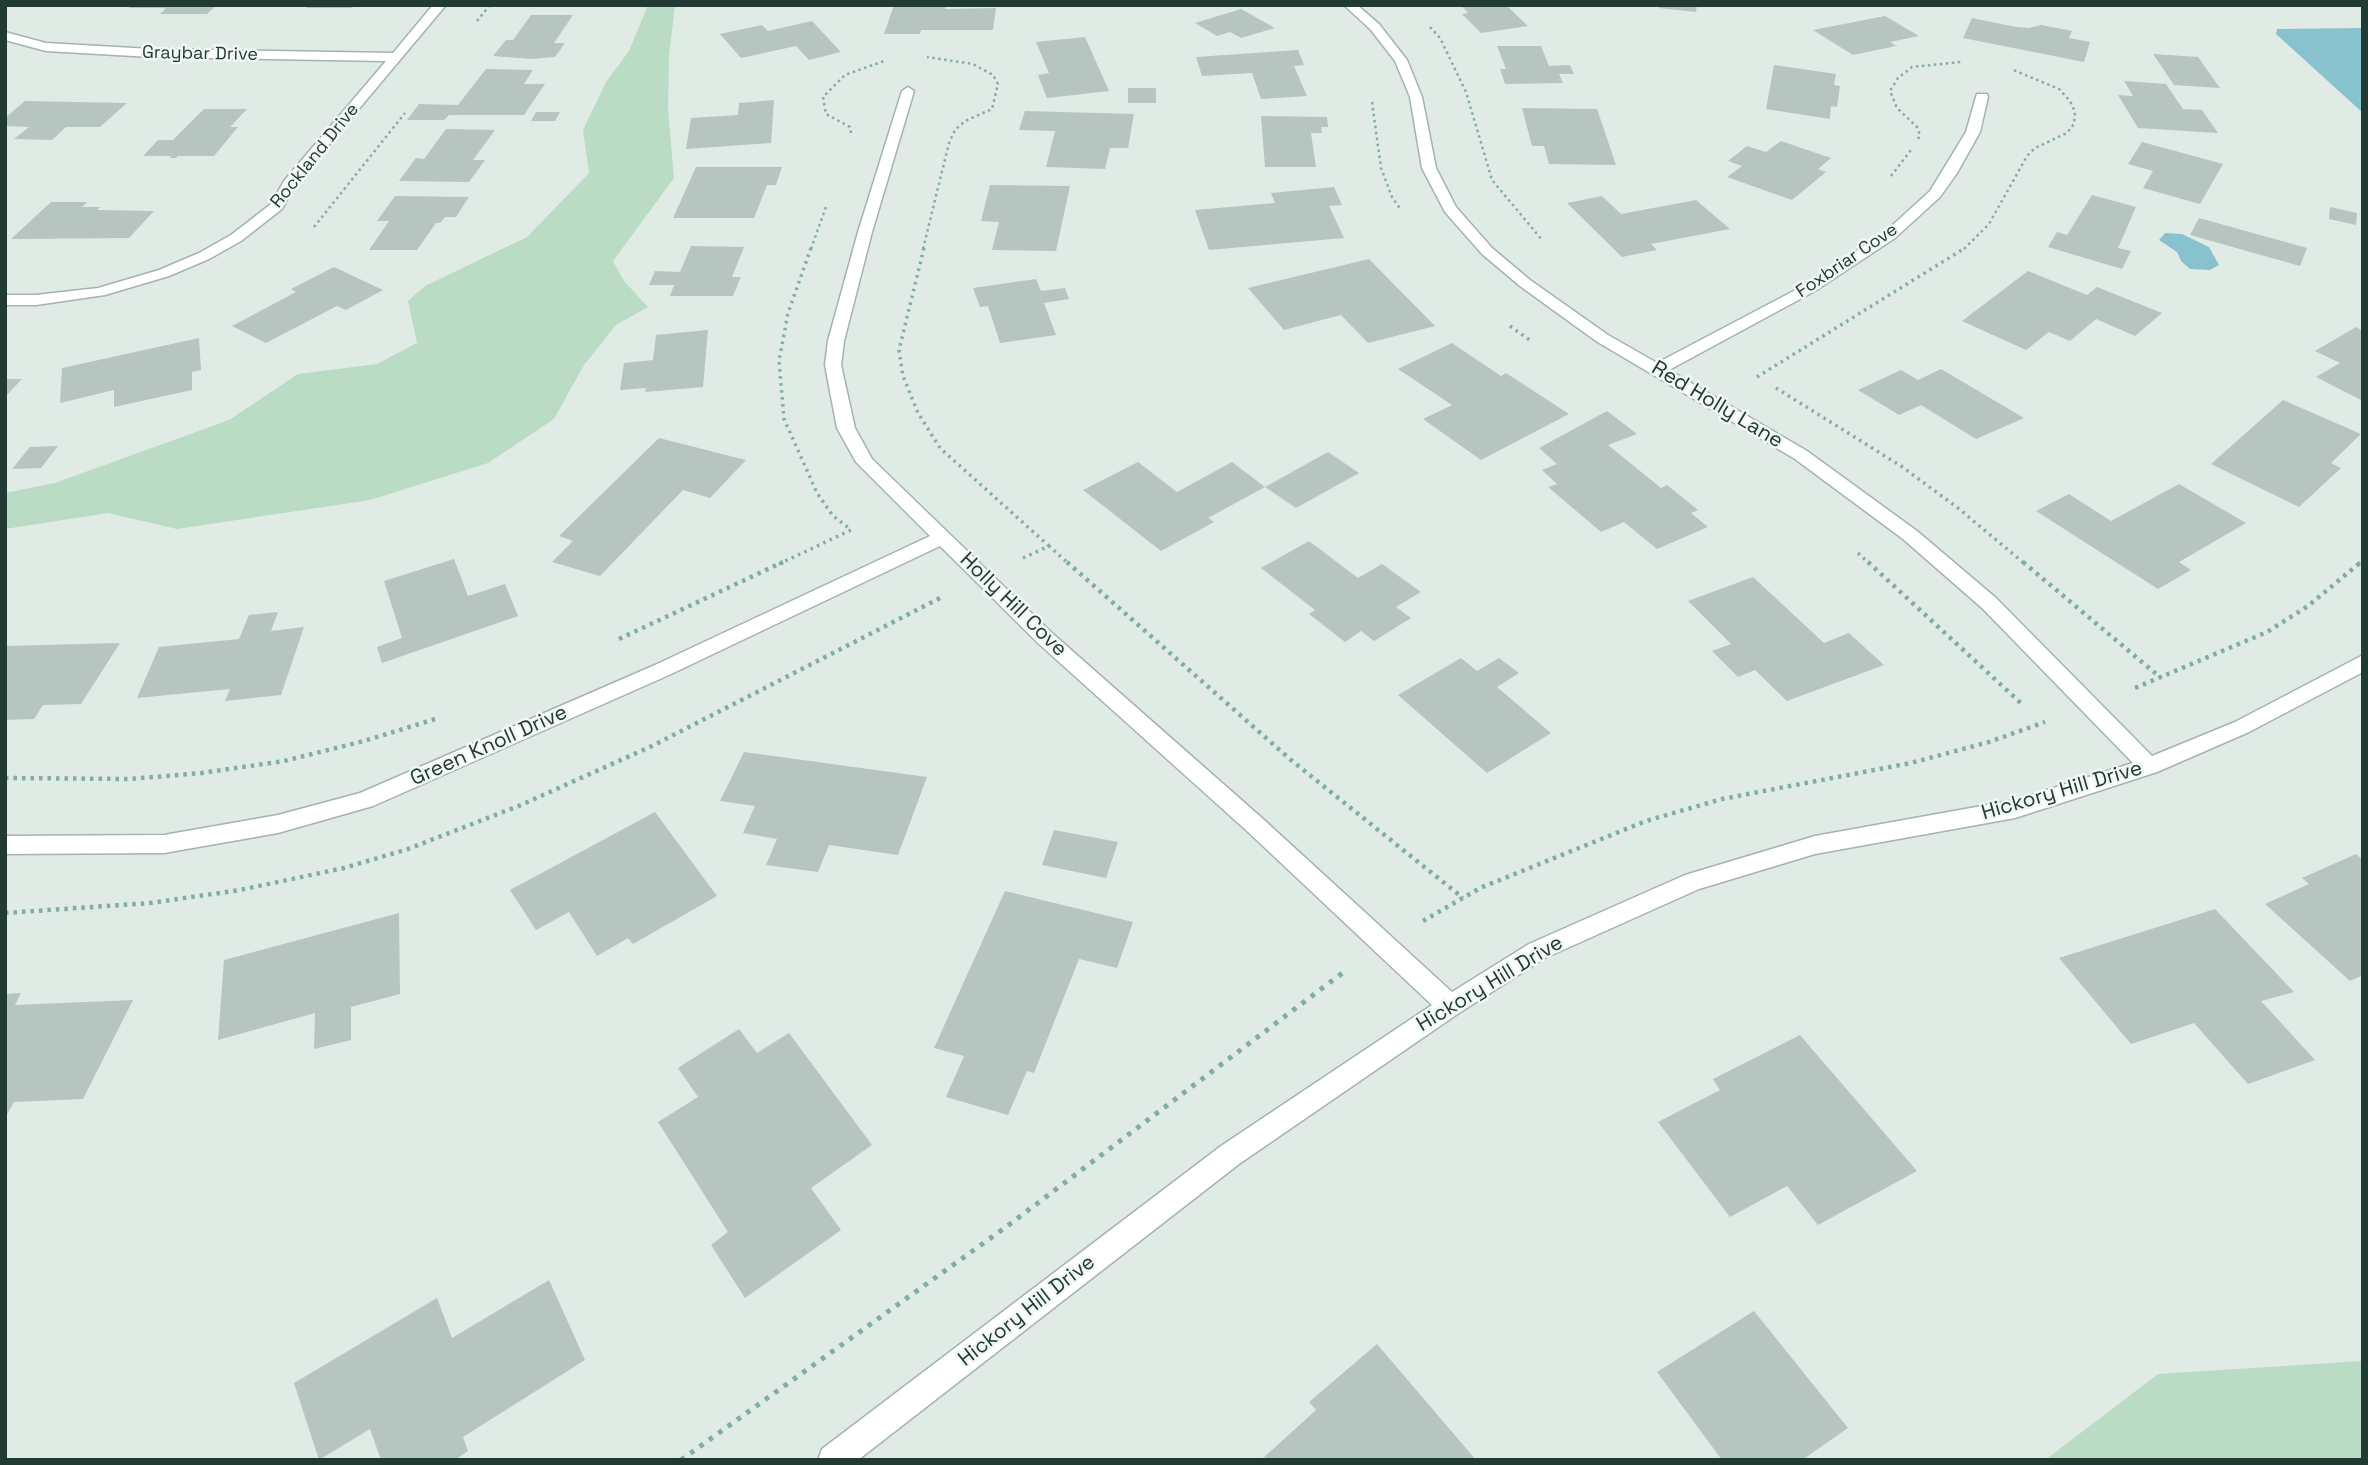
<!DOCTYPE html>
<style>
body{margin:0}
#map{position:relative;width:2368px;height:1465px;overflow:hidden;background:#e0ebe6;font-family:"Space Grotesk",sans-serif}
canvas{display:block}
.frame{position:absolute;inset:0;border:7px solid #213b34;pointer-events:none}
</style>
<div id="map">
<canvas width="2368" height="1465"></canvas>
<div class="frame"></div>
</div>
<script>
const g = document.querySelector('canvas').getContext('2d');
g.lineJoin = 'round';
function fillPath(path, color) { g.fillStyle = color; g.fill(path, 'evenodd'); }
const poly = rows => new Path2D(rows.map(r => 'M' + r).join(''));
function trace(path, color, width, dash) { g.strokeStyle = color; g.lineWidth = width; g.lineCap = dash ? 'butt' : 'round'; g.setLineDash(dash || []); g.stroke(path); }
function label(font, color, halo, rows, align = 'center') {
  g.font = font + ' "Space Grotesk",sans-serif'; g.lineWidth = 5; g.setLineDash([]); g.textBaseline = 'middle'; g.strokeStyle = halo; g.fillStyle = color; for (const [text, x, y, turn = 0] of rows) {
    g.save(); g.translate(x, y); g.rotate((+turn || 0) * Math.PI / 180); g.textAlign = isNaN(turn) ? turn : align; if (halo) g.strokeText(text, 0, 0); g.fillText(text, 0, 0); g.restore();
  }
}
const green = poly([
 [648,5,675,5,669,55,668,110,674,178,613,261,624,281,648,307,616,325,584,365,554,419,488,463,370,500,177,529,108,513,5,529,5,493,55,483,229,420,298,374,377,364,417,343,408,301,425,286,527,237,589,173,583,130,606,82,629,51],
 [2363,1361,2363,1460,2045,1460,2158,1374]
]);
const water = poly([
 [2363,28,2363,113,2276,34,2277,29],
 [2165,233,2182,234,2209,247,2219,265,2210,270,2190,269,2181,261,2177,252,2159,240]
]);
const building = poly([
 [129,5,217,5,207,14,160,14,166,8,129,8],
 [309,5,355,5,352,8,306,8],
 [894,5,946,5,945,9,996,8,993,30,921,30,920,34,884,34],
 [1461,5,1506,5,1528,26,1481,33,1462,14,1468,13],
 [1660,5,1697,5,1696,12,1659,8],
 [1241,9,1275,28,1241,38,1230,32,1217,36,1195,23],
 [531,15,573,15,554,43,565,43,555,57,531,59,493,56,506,40,513,40],
 [1885,16,1919,36,1890,42,1896,46,1853,55,1813,30],
 [1972,18,2016,27,2029,28,2041,25,2072,31,2069,38,2090,42,2084,62,1963,38],
 [812,21,841,52,809,60,796,46,741,58,720,34,762,25,768,31],
 [1085,37,1109,91,1047,98,1038,75,1049,73,1036,42],
 [1497,46,1541,46,1549,66,1570,65,1574,74,1559,74,1563,83,1505,84,1500,69,1506,69],
 [1298,50,1304,65,1294,66,1307,96,1261,99,1252,73,1202,76,1196,57],
 [2153,54,2198,57,2220,88,2174,85],
 [1774,65,1836,74,1834,85,1840,86,1837,107,1831,106,1830,119,1766,109],
 [486,69,533,70,524,84,545,84,524,115,449,115,444,120,407,120,419,104,458,105],
 [2124,81,2166,84,2183,109,2202,110,2218,133,2138,128,2118,95,2133,96],
 [1128,88,1156,88,1156,103,1128,103],
 [774,100,771,143,686,149,691,118,738,115,739,103],
 [25,101,127,103,100,127,66,127,52,140,14,139,29,127,5,126,5,118],
 [1522,108,1597,109,1616,165,1549,164,1544,146,1532,146],
 [204,109,247,109,230,127,238,127,214,156,178,156,176,158,169,158,172,156,143,156,158,140,173,140],
 [1025,111,1134,114,1128,148,1110,148,1105,169,1046,167,1055,131,1019,130],
 [536,112,560,112,555,121,531,121],
 [1261,116,1327,117,1328,127,1321,127,1322,133,1311,133,1316,167,1265,167],
 [446,129,495,130,473,160,485,160,469,182,399,181,416,158,424,159],
 [1781,141,1831,158,1818,169,1826,172,1792,200,1727,177,1742,166,1728,161,1747,146,1766,152],
 [2142,142,2223,164,2200,204,2143,188,2153,171,2128,164],
 [696,167,782,167,776,185,767,185,754,218,673,218],
 [990,185,1070,186,1056,251,992,250,999,222,981,221],
 [1334,187,1342,205,1329,206,1344,238,1209,250,1195,210,1275,203,1271,193],
 [2092,195,2136,207,2118,248,2131,251,2122,269,2048,247,2057,232,2067,235],
 [395,196,469,197,456,217,445,217,440,223,436,223,417,250,369,250,389,221,377,221],
 [1602,196,1621,214,1696,200,1730,229,1651,244,1657,250,1622,257,1567,203],
 [51,202,87,202,82,207,100,207,97,210,154,211,129,238,11,239],
 [2330,207,2357,213,2356,225,2329,219],
 [2199,218,2307,248,2300,266,2190,235],
 [691,246,744,247,732,277,741,277,733,296,670,296,674,285,649,285,655,271,680,272],
 [1369,259,1435,326,1368,343,1341,315,1284,330,1248,288],
 [334,267,383,290,346,310,337,306,266,343,232,326,296,292,291,289],
 [2028,271,2087,295,2097,287,2162,313,2135,336,2096,319,2070,341,2049,332,2026,350,1962,321],
 [1036,279,1041,291,1065,288,1069,299,1044,303,1056,335,1000,343,988,306,980,307,973,288],
 [2356,327,2363,331,2363,401,2316,377,2340,363,2315,351],
 [708,330,703,387,645,392,646,388,620,390,624,363,653,360,656,335],
 [199,338,201,370,192,372,192,390,114,407,114,390,60,403,62,368],
 [1452,343,1501,376,1506,373,1569,414,1481,460,1423,419,1452,405,1398,369],
 [1941,369,2024,418,1976,439,1921,405,1899,415,1858,390,1901,370,1918,380],
 [5,379,22,379,5,397],
 [2283,400,2361,434,2331,463,2341,468,2299,507,2211,464],
 [1607,411,1637,434,1608,445,1661,488,1667,485,1698,510,1691,513,1708,527,1657,549,1624,522,1601,532,1548,487,1557,484,1542,470,1557,464,1539,448],
 [659,438,746,460,710,498,683,490,600,576,552,562,573,541,559,536],
 [58,446,41,468,12,469,30,447],
 [1328,452,1359,473,1296,508,1265,487],
 [1138,462,1177,492,1232,462,1265,487,1208,518,1214,522,1161,551,1083,490],
 [2179,484,2246,523,2179,562,2191,570,2158,589,2036,511,2069,494,2111,521],
 [1309,541,1358,578,1382,564,1421,592,1396,607,1411,618,1374,641,1361,631,1345,642,1309,614,1315,610,1261,568],
 [454,559,468,596,505,584,518,616,382,663,377,647,402,638,384,581],
 [1753,577,1824,643,1849,633,1884,665,1787,701,1755,670,1738,677,1712,651,1731,644,1688,601],
 [278,612,271,631,304,627,281,695,225,701,230,689,137,698,159,647,239,639,249,615],
 [120,643,81,704,43,705,34,719,5,720,5,646],
 [1461,658,1477,671,1499,658,1519,673,1497,687,1551,733,1487,773,1398,695],
 [744,752,927,777,898,855,829,845,818,872,766,865,777,839,743,833,755,806,720,801],
 [655,812,717,896,633,944,628,938,597,956,569,912,536,930,510,890],
 [1054,830,1118,842,1106,878,1042,865],
 [2356,854,2363,860,2363,975,2350,981,2265,904,2309,884,2302,878],
 [1005,891,1133,922,1117,968,1079,959,1034,1073,1027,1071,1008,1115,946,1097,964,1056,934,1048],
 [2215,909,2294,992,2261,1001,2315,1060,2248,1084,2194,1023,2131,1044,2059,958],
 [399,913,400,994,351,1007,351,1040,314,1049,315,1013,218,1040,224,960],
 [21,993,15,1005,133,1000,83,1099,14,1102,5,1118,5,994],
 [739,1029,757,1053,789,1033,872,1145,811,1188,841,1230,745,1298,711,1245,728,1232,658,1122,698,1097,678,1068],
 [1800,1035,1917,1171,1818,1225,1787,1186,1730,1217,1658,1122,1720,1090,1713,1079],
 [549,1280,585,1360,463,1437,468,1451,455,1460,381,1460,370,1429,319,1460,294,1383,437,1298,452,1338],
 [1754,1311,1848,1428,1802,1460,1722,1460,1657,1372],
 [1377,1344,1476,1460,1261,1460,1316,1410,1309,1402]
]);
const pathFar3 = poly([
 [477,21,490,5],
 [1430,27,1440,38,1466,92,1492,180,1543,241],
 [1372,102,1381,168,1392,197,1401,210],
 [851,133,850,127,826,114,823,97,845,75,884,61],
 [1918,139,1920,135,1917,127,1897,108,1890,91,1898,78,1912,67,1961,62],
 [1891,176,1911,150],
 [314,227,405,113],
 [811,249,827,204],
 [923,249,949,143,955,130,965,121,992,109,998,84,993,75,973,64,927,57],
 [1964,249,1989,224,2027,156,2035,148,2067,133,2074,124,2075,112,2070,101,2059,89,2011,69]
]);
const pathFar2 = poly([
 [811,248,788,313,779,361,784,419,817,493,833,516,850,529],
 [924,248,899,350,903,376,918,413,940,448,1049,546],
 [1510,326,1531,341],
 [1757,377,1965,248],
 [1776,388,1901,466,1958,508,2025,564],
 [1858,553,1870,564],
 [1023,558,1049,546,1069,564],
 [779,564,851,530],
 [2358,564,2363,560]
]);
const pathFar1 = poly([
 [1067,562,1291,760,1463,898],
 [1868,562,2024,706],
 [2023,562,2161,678],
 [619,639,783,562],
 [2135,688,2267,632,2308,606,2361,562],
 [5,778,130,779,202,773,284,761,364,741,435,719],
 [5,913,150,903,240,890,344,868,408,849,521,805,652,746,942,597],
 [1423,921,1480,888,1646,821,1722,799,1911,763,1989,742,2045,722]
]);
const path = poly([
 [681,1460,1006,1227,1345,971]
]);
const minor = poly([
 [433,5,446,5,295,185,282,209,241,241,209,259,169,276,105,295,36,305,5,305,5,295,36,295,98,288,159,270,199,253,231,235,271,204,284,181,386,61,151,57,46,51,5,40,5,32,46,43,151,49,393,53,433,5],
 [1344,5,1357,5,1379,24,1407,60,1422,97,1436,168,1456,207,1492,248,1530,280,1608,335,1657,363,1805,285,1885,232,1930,191,1966,132,1976,97,1977,94,1987,94,1988,97,1980,132,1957,173,1940,197,1895,238,1815,291,1669,370,1807,451,1917,531,1996,598,2152,756,2235,722,2363,655,2363,672,2249,732,2157,772,2015,818,1815,854,1699,889,1545,958,1459,1013,1239,1164,858,1460,818,1460,822,1449,1221,1146,1432,1005,1247,831,1039,644,940,546,669,675,373,806,278,833,164,853,5,854,5,836,164,835,278,815,360,793,655,665,930,536,856,462,837,428,825,365,828,341,858,232,902,91,908,87,914,91,872,232,844,341,841,365,855,428,872,459,1053,634,1263,819,1452,992,1529,944,1685,875,1815,836,2015,800,2133,763,1982,608,1903,539,1795,459,1596,341,1520,286,1482,254,1445,212,1422,168,1410,97,1395,61,1371,30,1344,5]
]);
const farStreetnames = [
 ["Graybar Drive",200,54,1],
 ["Rockland Drive",315,156,-51],
 ["Foxbriar Cove",1847,261,-34]
];
const streetNames = [
 ["Red Holly Lane",1717,405,31],
 ["Holly Hill Cove",1013,605,44],
 ["Green Knoll Drive",489,746,-24],
 ["Hickory Hill Drive",2062,791,-16],
 ["Hickory Hill Drive",1490,984,-31],
 ["Hickory Hill Drive",1027,1311,-38]
];
fillPath(green, '#badbc4');
fillPath(water, '#89c2cf');
fillPath(building, '#b6c5bf');
trace(minor, '#a3b3ad', 3);
trace(pathFar3, '#82ada1', 2.5, [2.5, 3.5]);
trace(pathFar2, '#82ada1', 3.5, [2.5, 4.5]);
trace(pathFar1, '#82ada1', 4.5, [3.5, 5]);
trace(path, '#82ada1', 5, [4.5, 7]);
fillPath(minor, '#fff');
label('18px', '#213b34', '#f1f7f4', farStreetnames);
label('21px', '#213b34', '#f1f7f4', streetNames);
</script>
